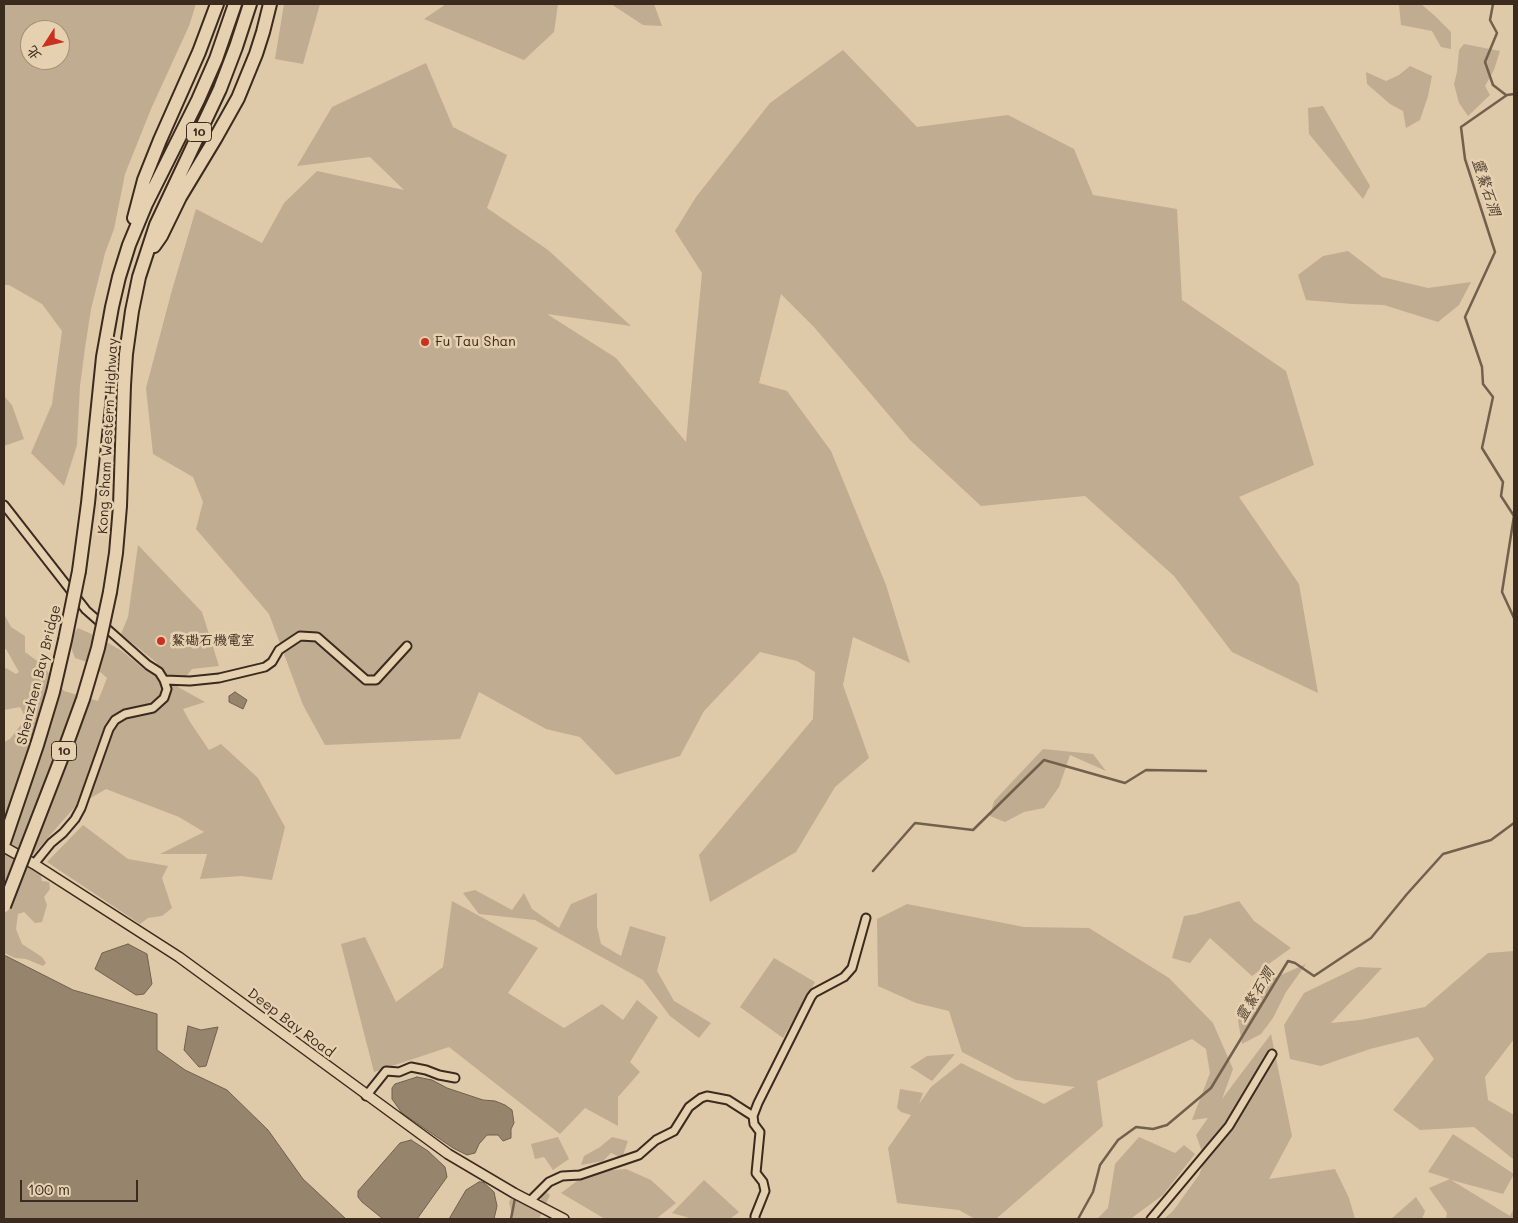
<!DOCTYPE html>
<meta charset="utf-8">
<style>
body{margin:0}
#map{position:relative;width:1518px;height:1223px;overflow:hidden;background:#dec9a9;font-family:Mali,"LXGW WenKai TC",sans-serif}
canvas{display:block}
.frame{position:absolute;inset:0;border:5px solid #3b2a1e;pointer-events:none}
.north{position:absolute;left:20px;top:20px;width:50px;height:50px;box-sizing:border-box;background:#e5d0af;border:1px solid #a18e75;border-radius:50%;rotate:235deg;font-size:14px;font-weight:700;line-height:20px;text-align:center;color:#3b2a1e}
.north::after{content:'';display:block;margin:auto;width:18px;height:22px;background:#c8321e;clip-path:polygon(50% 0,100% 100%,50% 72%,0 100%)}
.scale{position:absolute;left:20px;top:1180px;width:118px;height:22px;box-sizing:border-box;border:2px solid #3b2a1e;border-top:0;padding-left:6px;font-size:15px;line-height:18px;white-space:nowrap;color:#3b2a1e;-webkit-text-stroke:4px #e5d0af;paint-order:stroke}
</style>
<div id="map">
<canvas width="1518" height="1223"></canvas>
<div class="frame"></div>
<div class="north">北</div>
<div class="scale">100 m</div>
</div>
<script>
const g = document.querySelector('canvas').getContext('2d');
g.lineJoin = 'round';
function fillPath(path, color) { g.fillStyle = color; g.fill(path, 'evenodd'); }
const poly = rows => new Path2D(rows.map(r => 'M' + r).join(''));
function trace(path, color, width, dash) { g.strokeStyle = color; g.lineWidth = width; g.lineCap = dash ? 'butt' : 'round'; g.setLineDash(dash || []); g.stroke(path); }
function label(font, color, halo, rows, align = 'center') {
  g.font = font + ' Mali,"LXGW WenKai TC",sans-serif'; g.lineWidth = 5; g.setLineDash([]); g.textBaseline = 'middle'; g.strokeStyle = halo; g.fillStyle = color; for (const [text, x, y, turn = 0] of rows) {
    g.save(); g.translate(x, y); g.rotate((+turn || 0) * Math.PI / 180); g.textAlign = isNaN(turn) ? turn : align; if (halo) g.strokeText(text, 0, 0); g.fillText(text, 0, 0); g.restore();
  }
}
const green = poly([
 [4,4,196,4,189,26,151,109,125,174,114,229,105,253,91,309,85,348,80,386,77,445,64,486,31,453,52,404,62,331,42,304,9,285,4,285],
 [30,30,60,30,60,60,30,60],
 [284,4,320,4,303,64,275,59],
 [446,4,558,4,554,32,524,60,424,19],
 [611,4,654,4,662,26,643,25],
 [1399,4,1421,4,1435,16,1451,32,1451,49,1441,47,1432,31,1401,25],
 [1464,44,1500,51,1494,70,1485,86,1490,95,1468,116,1459,103,1454,84,1457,72,1459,50],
 [843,50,917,127,1008,115,1074,149,1093,195,1177,209,1182,300,1286,371,1314,465,1239,497,1299,584,1318,693,1232,652,1174,576,1085,496,981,506,910,440,814,327,781,294,759,383,787,391,831,451,886,585,910,663,853,637,843,685,869,758,835,787,796,852,710,902,699,855,813,719,815,672,797,661,760,652,704,711,680,756,616,775,580,737,546,729,479,692,460,739,325,745,303,705,269,614,196,529,203,502,193,477,153,454,146,388,172,290,196,209,262,243,284,203,317,171,404,190,370,157,297,166,332,107,426,63,453,127,507,155,487,208,548,250,631,326,547,314,616,358,686,442,702,273,675,231,696,197,770,103],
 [1410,66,1432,76,1428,96,1420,120,1406,128,1403,111,1390,104,1367,84,1366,72,1386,81,1399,75],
 [1323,106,1370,186,1363,199,1309,134,1308,108],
 [1348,251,1382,277,1428,288,1471,282,1459,305,1438,322,1384,305,1352,304,1306,300,1298,275,1323,256],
 [4,396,12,405,24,439,4,446],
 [138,545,202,612,219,666,192,669,178,687,205,702,183,709,190,722,209,750,221,744,258,778,285,827,272,880,241,876,200,879,207,854,160,854,204,832,179,817,106,789,74,808,31,857,4,843,4,742,10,739,26,718,20,707,4,710,4,669,6,668,16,674,19,672,6,649,4,649,4,614,11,627,25,636,25,652,40,663,64,691,98,701,107,678,90,663,75,658,68,640,78,628,98,637,122,651,145,670,157,663,121,634,128,617],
 [1043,749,1093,754,1106,771,1070,755,1059,787,1044,808,1024,812,1005,822,990,816,994,801],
 [83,825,128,859,168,866,162,878,172,908,162,916,148,918,140,924,47,862],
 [4,850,40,871,42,881,49,882,50,889,44,897,47,905,42,922,35,923,24,912,18,914,16,929,22,944,42,957,46,963,43,966,26,959,15,958,4,953],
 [475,890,512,910,524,893,532,909,559,928,571,904,597,893,597,927,601,944,621,956,630,926,666,937,657,971,674,1001,711,1023,699,1038,670,1016,643,980,535,920,479,914,463,893],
 [452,901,538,948,508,993,564,1028,602,1004,623,1020,637,1000,658,1017,630,1062,640,1072,618,1097,618,1126,585,1108,560,1134,449,1047,374,1072,341,944,365,937,396,1002,443,967],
 [1239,901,1254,921,1291,948,1252,976,1210,938,1190,963,1172,958,1184,916,1196,914],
 [907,904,1024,927,1089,928,1169,978,1213,1023,1233,1069,1222,1099,1271,1034,1292,1136,1269,1179,1335,1169,1349,1198,1355,1219,1164,1219,1173,1211,1199,1175,1205,1160,1196,1135,1208,1118,1192,1120,1210,1073,1206,1049,1192,1039,1097,1081,1103,1126,996,1219,975,1219,959,1210,897,1203,888,1148,911,1115,901,1112,897,1108,900,1089,923,1093,919,1104,931,1087,961,1063,1044,1104,1075,1087,1016,1080,962,1052,949,1011,916,1003,878,986,877,919],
 [1514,951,1514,1039,1485,1077,1488,1100,1514,1115,1514,1160,1474,1127,1420,1130,1393,1110,1434,1059,1418,1037,1370,1049,1321,1066,1290,1059,1284,1025,1304,993,1358,967,1382,968,1331,1023,1360,1020,1425,1007,1488,953],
 [774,958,815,982,783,1038,740,1007],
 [1306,964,1286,992,1273,1018,1261,1034,1242,1044,1238,1020,1267,981],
 [955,1054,932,1081,910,1067,927,1056],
 [1453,1134,1514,1174,1503,1194,1451,1180,1510,1216,1514,1208,1514,1219,1446,1219,1447,1213,1429,1188,1450,1179,1428,1172],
 [558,1137,569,1159,553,1170,544,1157,535,1159,531,1144],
 [612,1137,628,1141,622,1158,611,1153,603,1161,581,1165,584,1156,600,1147],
 [1139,1137,1175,1153,1184,1145,1195,1154,1163,1195,1137,1214,1131,1219,1097,1219,1108,1208,1115,1164],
 [626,1169,651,1180,676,1203,656,1219,605,1219,561,1193,589,1172],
 [704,1180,739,1212,730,1219,693,1219,672,1213],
 [544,1190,550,1195,539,1219,513,1219,509,1202,513,1195,539,1205],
 [1416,1197,1425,1211,1422,1219,1391,1219]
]);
const water = poly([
 [235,692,247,700,243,709,229,702,229,696,235,692],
 [128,944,147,954,152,984,144,994,136,995,95,969,102,953,128,944],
 [4,955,73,990,157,1014,157,1050,185,1070,227,1090,268,1130,303,1179,346,1219,4,1219,4,955],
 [188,1026,201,1030,218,1027,206,1066,199,1067,184,1050,188,1026],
 [417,1077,432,1080,447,1088,483,1100,495,1101,505,1105,512,1110,514,1123,511,1129,511,1138,503,1141,498,1135,487,1135,479,1144,475,1153,467,1155,453,1148,402,1113,392,1099,392,1088,395,1084,417,1077],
 [411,1140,428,1151,445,1167,447,1177,417,1219,383,1219,362,1202,358,1197,358,1191,400,1143,411,1140],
 [479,1182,483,1182,494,1192,497,1206,494,1219,449,1219,466,1190,479,1182]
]);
const stream = poly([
 [1493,4,1490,20,1497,33,1485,62,1493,85,1506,95],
 [1514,94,1507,95,1461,127,1465,159,1495,252,1465,317,1482,367,1483,384,1493,397,1482,448,1503,482,1501,496,1514,516,1502,592,1514,618],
 [873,871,915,823,973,830,1044,760,1125,783,1146,770,1206,771],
 [511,1219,515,1198],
 [1078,1219,1093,1192,1100,1165,1118,1140,1136,1127,1153,1129,1167,1125,1211,1088,1288,961,1295,963,1314,976,1371,938,1407,894,1443,854,1491,840,1514,823]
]);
const minor = poly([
 [4,505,86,610,148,665,159,672,164,680,167,689,164,698,153,708,125,714,115,720,109,729,81,808,75,819,63,833,51,843,34,864],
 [164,680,190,681,219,678,265,667,272,662,279,650,300,636,317,637,366,680,376,680,407,646],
 [366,1096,386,1071,399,1072,411,1067,426,1070,439,1075,455,1078],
 [530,1201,549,1182,562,1176,580,1175,639,1155,656,1140,674,1131,689,1107,701,1098,707,1096,728,1100,753,1116],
 [755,1219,755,1216,765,1191,763,1182,756,1173,760,1132,754,1124,753,1116,758,1103,811,997,814,993,844,977,852,968,866,918],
 [1151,1219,1229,1126,1272,1054]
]);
const tertiary = poly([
 [4,847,34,864,179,957,448,1154,514,1193,564,1219]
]);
const motorway = poly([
 [134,218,144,180,160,140,199,52,217,4],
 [154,246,161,236,180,197,215,139,238,98,256,54,263,32,270,4],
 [79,571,88,503,103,357,112,307,119,277,129,245,146,204,198,100,216,59,235,4],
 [110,592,116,553,120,506,124,385,126,354,132,311,139,277,156,225,220,89,236,47,250,4]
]);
const motorwayBridge = poly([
 [4,842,37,745,53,692,65,640,79,571],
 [4,906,63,754,83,699,98,648,110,592]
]);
const markers = [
 [425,342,5,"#c8321e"],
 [161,641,5,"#c8321e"]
];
const shields = [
 [199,132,25],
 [64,751,25]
];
const shieldNames = [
 ["10",199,132],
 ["10",64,751]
];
const poiNames = [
 ["Fu Tau Shan",435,342],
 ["鰲磡石機電室",171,641]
];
const streetNames = [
 ["Kong Sham Western Highway",108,436,-87],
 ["Shenzhen Bay Bridge",39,675,-76],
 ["Deep Bay Road",291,1023,37]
];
const waterNames = [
 ["靈鰲石澗",1486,187,72],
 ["靈鰲石澗",1255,995,-59]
];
fillPath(green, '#c0ac90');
fillPath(water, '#97846d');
trace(water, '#72604d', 1);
trace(stream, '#72604d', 2.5);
trace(minor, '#3b2a1e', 11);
trace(tertiary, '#3b2a1e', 12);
trace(motorway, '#3b2a1e', 16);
trace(minor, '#e5d0af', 7);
trace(tertiary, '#e5d0af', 9);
trace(motorway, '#e5d0af', 12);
trace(motorwayBridge, '#3b2a1e', 16, []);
trace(motorwayBridge, '#e5d0af', 12);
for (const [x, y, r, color] of markers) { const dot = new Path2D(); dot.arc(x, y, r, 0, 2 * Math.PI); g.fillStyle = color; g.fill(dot); trace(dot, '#e5d0af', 2); }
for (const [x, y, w] of shields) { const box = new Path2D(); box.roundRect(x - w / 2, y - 9.5, w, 19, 4); g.fillStyle = '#e5d0af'; g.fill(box); trace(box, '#3b2a1e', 1); }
label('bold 12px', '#3b2a1e', null, shieldNames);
label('14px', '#3b2a1e', '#e5d0af', poiNames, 'left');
label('14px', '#3b2a1e', '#e5d0af', streetNames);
label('italic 15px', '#524032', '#e5d0af', waterNames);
</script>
